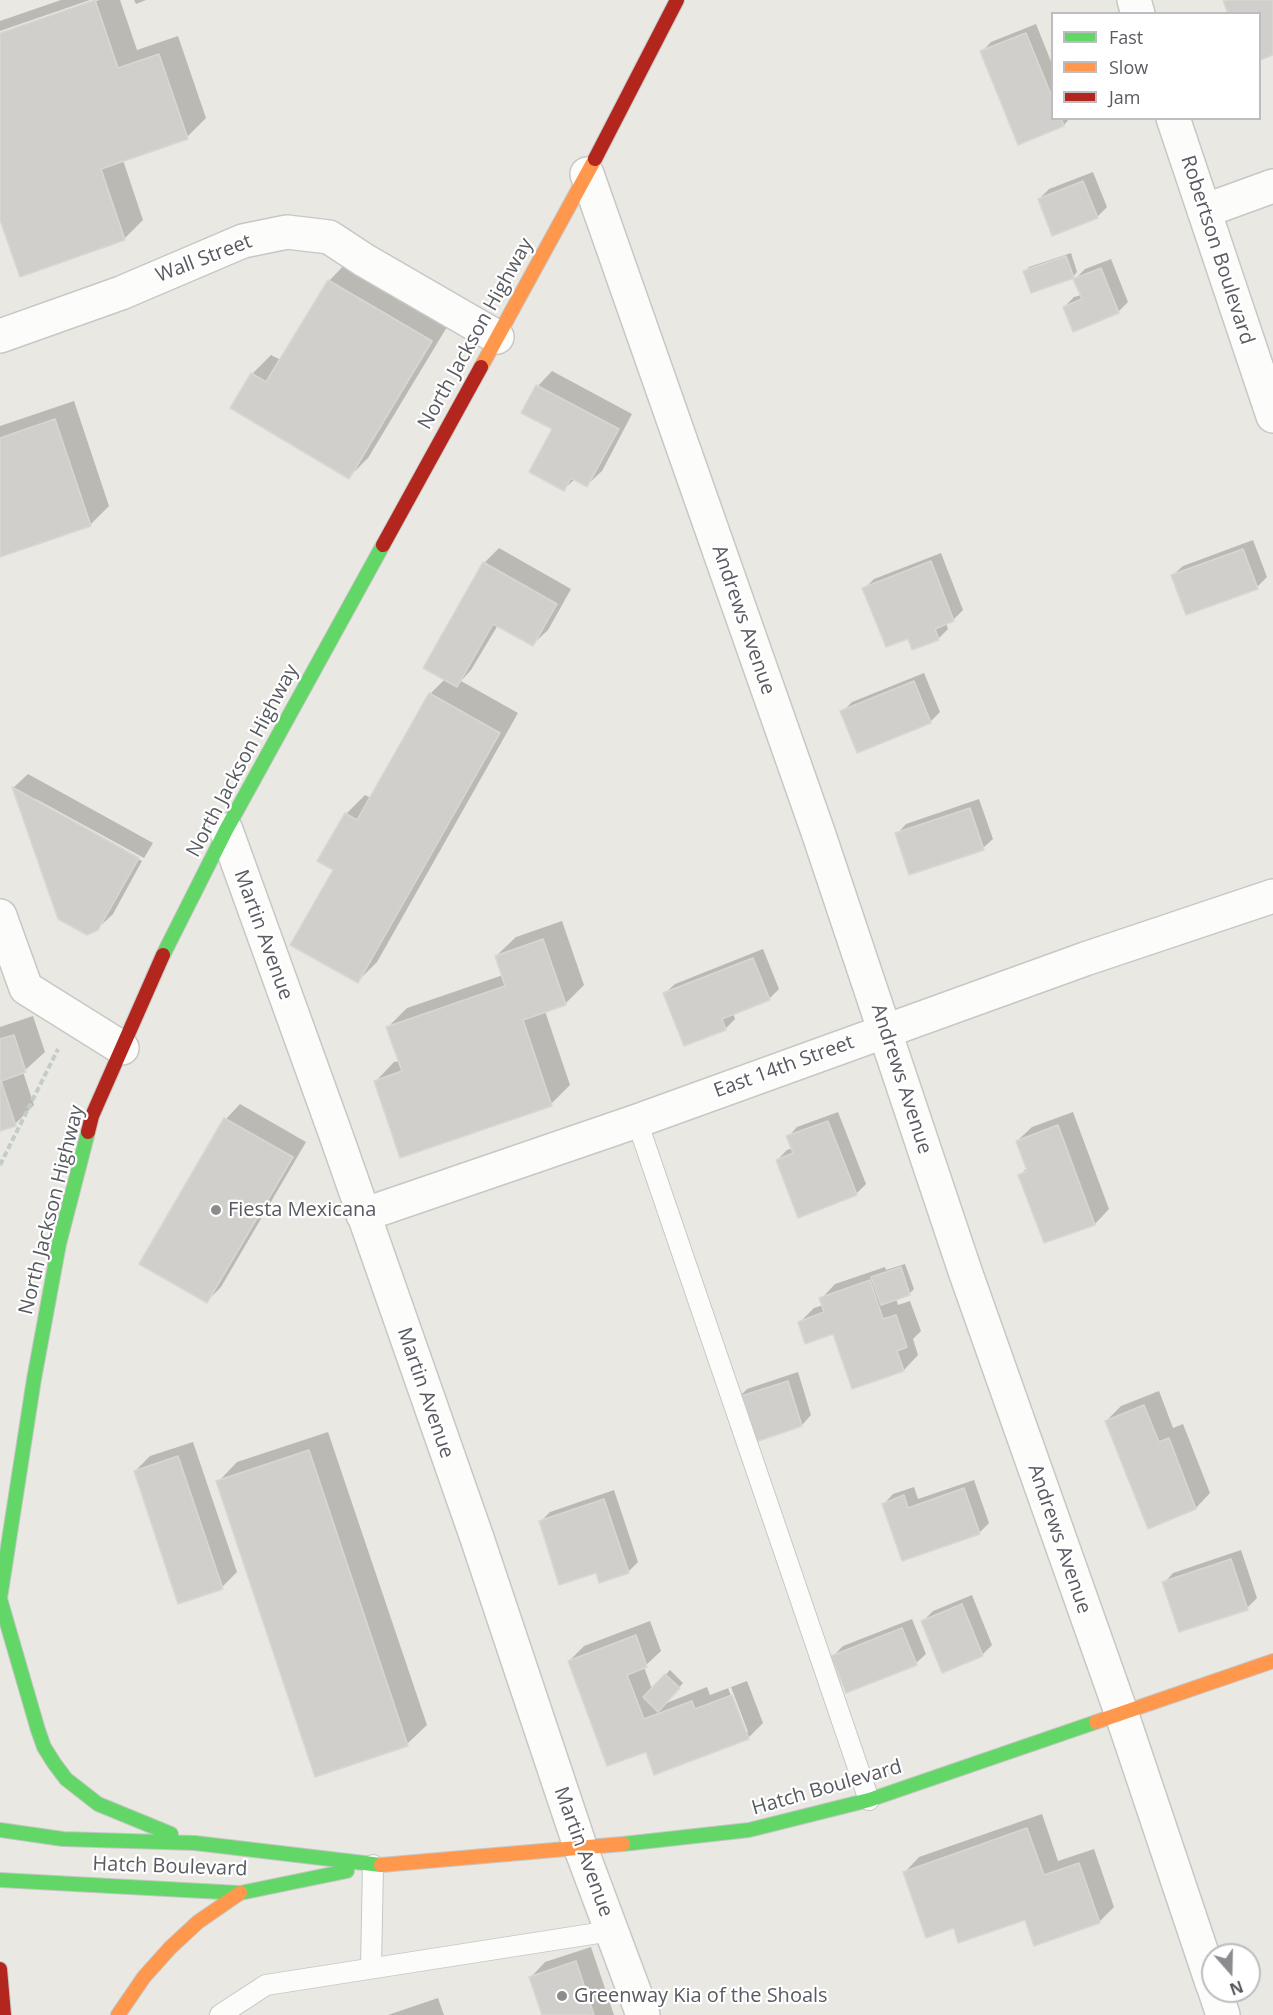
<!DOCTYPE html>
<style>
body{margin:0}
#map{position:relative;width:1273px;height:2015px;overflow:hidden;background:#eae8e2;font-family:"Open Sans",sans-serif}
canvas{display:block}
.legend{position:absolute;left:1051px;top:12px;width:210px;height:108px;box-sizing:border-box;background:#fff;border:2px solid #bcbdc0;margin:0;padding:8px 10px;list-style:none;font-size:18px;color:#585b61}
.legend li{display:flex;align-items:center;gap:12px;height:30px}
.legend b{width:30px;border:2px solid #bcbdc0}
.north{position:absolute;left:1201px;top:1943px;width:60px;height:60px;box-sizing:border-box;background:#fff;border:2px solid #bcbdc0;border-radius:50%;rotate:160deg;font-size:16px;font-weight:700;line-height:24px;text-align:center;color:#585b61}
.north::after{content:'';display:block;margin:auto;width:21px;height:27px;background:#8b8c8e;clip-path:polygon(50% 0,100% 100%,50% 72%,0 100%)}
</style>
<div id="map">
<canvas width="1273" height="2015"></canvas>
<ul class="legend">
<li><b style="height:8px;background:#63d668"></b>Fast</li>
<li><b style="height:8px;background:#ff974d"></b>Slow</li>
<li><b style="height:8px;background:#b3261e"></b>Jam</li>
</ul>
<div class="north">N</div>
</div>
<script>
const g = document.querySelector('canvas').getContext('2d');
g.lineJoin = 'round';
function fillPath(path, color) { g.fillStyle = color; g.fill(path, 'evenodd'); }
const poly = rows => new Path2D(rows.map(r => 'M' + r).join(''));
function trace(path, color, width, dash) { g.strokeStyle = color; g.lineWidth = width; g.lineCap = dash ? 'butt' : 'round'; g.setLineDash(dash || []); g.stroke(path); }
function label(font, color, halo, rows, align = 'center') {
  g.font = font + ' "Open Sans",sans-serif'; g.lineWidth = 4.5; g.setLineDash([]); g.textBaseline = 'middle'; g.strokeStyle = halo; g.fillStyle = color; for (const [text, x, y, turn = 0] of rows) {
    g.save(); g.translate(x, y); g.rotate((+turn || 0) * Math.PI / 180); g.textAlign = isNaN(turn) ? turn : align; if (halo) g.strokeText(text, 0, 0); g.fillText(text, 0, 0); g.restore();
  }
}
const shadow = poly([
 [61,0,90,0,0,31,0,21],
 [99,0,120,0,137,50,178,36,206,118,187,137,123,160,143,220,124,239,0,215,0,34],
 [134,0,146,0,136,4],
 [1225,0,1273,0,1273,54,1260,58,1260,14],
 [1036,24,1052,64,1052,118,1070,118,1064,125,1019,143,982,52,991,42],
 [1093,172,1107,207,1097,217,1039,199,1049,189],
 [1071,253,1077,272,1073,277,1025,272,1029,267],
 [1111,259,1128,302,1118,312,1064,307,1074,297,1081,295,1075,279,1085,269],
 [348,261,450,322,368,458,349,477,232,407,252,374,271,355,281,360,329,281],
 [552,371,632,414,602,471,587,485,575,479,564,489,554,428,523,412,538,386],
 [74,401,109,506,90,525,0,555,0,426],
 [1253,540,1267,577,1257,587,1173,575,1183,566],
 [499,548,571,589,548,630,533,644,498,625,471,670,461,681,518,713,377,962,358,981,335,869,346,814,365,795,371,798,430,694,445,679,484,563],
 [941,553,963,610,953,620,946,623,948,629,939,638,913,648,908,637,864,589,874,579],
 [924,673,940,712,930,722,842,712,852,702],
 [28,774,153,843,144,858,36,799,36,803,142,861,113,914,97,929,13,788],
 [979,799,993,839,983,848,897,834,906,824],
 [562,921,584,985,565,1004,545,1011,570,1085,551,1104,375,1082,394,1062,400,1061,388,1027,407,1008,503,975,496,956,516,937],
 [763,949,779,989,769,999,733,1013,735,1019,725,1029,665,993,675,984],
 [33,1016,45,1052,23,1072,34,1105,15,1124,0,1129,0,1027],
 [240,1104,306,1142,221,1287,207,1301,141,1263,226,1119],
 [838,1112,866,1184,856,1194,777,1160,787,1150,792,1148,788,1137,797,1127],
 [1073,1112,1109,1209,1095,1224,1045,1242,1020,1175,1027,1168,1017,1141,1032,1127],
 [905,1264,914,1289,909,1294,896,1298,898,1305,910,1301,921,1331,913,1339,918,1355,904,1370,853,1387,834,1332,799,1323,814,1308,823,1305,821,1299,835,1284,885,1267,886,1270],
 [798,1372,811,1415,802,1425,737,1399,747,1389],
 [1159,1391,1173,1428,1183,1424,1210,1493,1196,1508,1106,1421,1121,1406],
 [328,1432,427,1725,407,1744,218,1482,237,1462],
 [193,1442,237,1572,222,1587,179,1602,135,1471,150,1456],
 [974,1480,989,1523,979,1533,884,1504,893,1494,914,1487,918,1499],
 [614,1490,638,1562,628,1572,597,1571,540,1522,550,1512],
 [1241,1550,1257,1598,1247,1608,1164,1583,1173,1573],
 [972,1595,992,1645,982,1655,923,1621,933,1611],
 [912,1619,926,1654,916,1663,833,1656,843,1646],
 [650,1621,661,1651,644,1667,652,1689,670,1670,683,1683,664,1704,707,1687,710,1695,747,1681,763,1723,748,1738,647,1750,569,1661,584,1646],
 [731,1687,748,1732,745,1732,728,1688],
 [1042,1814,1058,1861,1094,1849,1114,1907,1099,1922,1026,1918,955,1926,905,1872,919,1857],
 [591,1947,614,2015,544,2015,531,1977,545,1962],
 [438,1998,444,2015,388,2015]
]);
const building = poly([
 [95,0,118,68,159,54,188,139,101,169,125,240,20,277,0,220,0,33,95,0],
 [1223,0,1273,0,1273,55,1260,60,1260,14,1228,14,1223,0],
 [1026,33,1052,97,1052,118,1061,118,1064,126,1018,145,980,51,1026,33],
 [1083,181,1098,218,1052,236,1038,199,1083,181],
 [1066,256,1074,278,1031,293,1023,271,1066,256],
 [1101,268,1119,313,1073,332,1063,307,1082,299,1073,279,1101,268],
 [328,280,432,341,349,479,230,408,251,373,266,382,328,280],
 [536,385,619,429,587,487,571,478,564,491,529,472,552,429,521,413,536,385],
 [55,419,91,526,0,557,0,438,55,419],
 [1243,549,1258,589,1186,615,1171,575,1243,549],
 [931,561,954,621,935,629,939,640,912,650,908,639,886,647,862,588,931,561],
 [483,562,557,604,533,646,493,624,457,687,423,668,483,562],
 [914,681,931,723,857,753,840,711,914,681],
 [429,693,500,733,358,983,290,945,333,870,317,861,345,813,357,820,429,693],
 [12,787,139,858,98,930,87,935,58,919,12,787],
 [970,808,984,850,909,875,895,833,970,808],
 [543,939,566,1005,523,1020,552,1106,400,1158,374,1081,402,1071,386,1027,505,986,495,956,543,939],
 [753,958,770,1000,722,1019,726,1030,684,1046,663,993,753,958],
 [14,1035,26,1072,1,1081,16,1126,0,1131,0,1039,14,1035],
 [224,1118,293,1157,207,1303,139,1264,224,1118],
 [828,1121,857,1195,798,1218,776,1160,793,1153,786,1136,828,1121],
 [1058,1125,1095,1225,1044,1243,1018,1175,1027,1171,1016,1141,1058,1125],
 [901,1267,910,1295,881,1305,871,1277,901,1267],
 [870,1280,883,1319,896,1315,907,1347,897,1351,904,1371,852,1389,833,1334,805,1344,798,1322,824,1312,819,1298,870,1280],
 [788,1381,802,1426,750,1444,735,1398,788,1381],
 [1144,1405,1159,1442,1169,1438,1196,1509,1148,1529,1105,1421,1144,1405],
 [309,1450,408,1746,315,1777,216,1481,309,1450],
 [178,1456,223,1589,178,1604,134,1471,178,1456],
 [964,1488,980,1534,902,1561,882,1504,904,1495,908,1508,964,1488],
 [604,1499,629,1573,599,1583,596,1573,559,1585,539,1521,604,1499],
 [1231,1559,1248,1610,1179,1632,1162,1582,1231,1559],
 [962,1604,983,1656,942,1673,921,1621,962,1604],
 [902,1628,917,1665,846,1693,831,1656,902,1628],
 [636,1635,647,1667,627,1675,644,1719,692,1701,695,1709,732,1695,749,1739,654,1775,646,1752,607,1766,568,1661,636,1635],
 [665,1674,680,1688,658,1712,643,1697,665,1674],
 [1027,1828,1044,1875,1079,1863,1100,1923,1034,1946,1025,1920,958,1943,954,1928,926,1938,903,1872,1027,1828],
 [576,1961,594,2015,542,2015,529,1977,576,1961]
]);
const path = poly([
 [0,1165,58,1049]
]);
const lane = poly([
 [637,1121,869,1800],
 [371,1968,373,1865],
 [220,2015,266,1985,611,1931]
]);
const street = poly([
 [1134,0,1138,14],
 [1173,118,1273,416],
 [587,174,818,832,965,1271,1121,1712,1213,1986],
 [1204,211,1273,186],
 [0,336,121,293,243,241,287,232,329,237,364,260,497,337],
 [226,830,337,1138,477,1538,581,1849,643,2015],
 [0,916,26,988,122,1048],
 [363,1215,637,1121,1085,959,1273,896],
 [1215,1991,1223,2015]
]);
const fast = poly([
 [163,955,226,830,383,545],
 [0,1598,34,1379,59,1244,88,1132],
 [0,1599,38,1730,44,1747,54,1763,66,1779,98,1804,171,1834],
 [0,1830,63,1839,195,1843,381,1865],
 [623,1844,749,1830,869,1800,1096,1722],
 [0,1880,240,1893,347,1871]
]);
const slow = poly([
 [481,367,595,159],
 [1096,1722,1273,1661],
 [381,1865,623,1844],
 [118,2015,144,1977,170,1948,198,1922,240,1893]
]);
const jam = poly([
 [595,159,677,0],
 [383,545,481,367],
 [88,1132,92,1116,163,955],
 [0,1969,4,2015]
]);
const markers = [
 [216,1210,6,"#8b8c8e"],
 [562,1996,6,"#8b8c8e"]
];
const streetNames = [
 ["Robertson Boulevard",1217,250,72],
 ["Wall Street",204,259,-21],
 ["North Jackson Highway",476,334,-61],
 ["Andrews Avenue",743,620,71],
 ["North Jackson Highway",243,761,-62],
 ["Martin Avenue",263,935,70],
 ["East 14th Street",784,1067,-20],
 ["Andrews Avenue",901,1079,72],
 ["North Jackson Highway",52,1210,-76],
 ["Martin Avenue",425,1393,71],
 ["Andrews Avenue",1059,1539,71],
 ["Hatch Boulevard",827,1788,-16],
 ["Martin Avenue",583,1852,70],
 ["Hatch Boulevard",170,1867,2]
];
const poiNames = [
 ["Fiesta Mexicana",228,1210],
 ["Greenway Kia of the Shoals",574,1996]
];
fillPath(shadow, '#0003');
fillPath(building, '#d0cfcb');
trace(building, '#d9d7d1', 1.5);
trace(lane, '#c7c7c6', 22);
trace(street, '#c7c7c6', 36);
trace(fast, '#c6c6c6', 16);
trace(slow, '#c6c6c6', 16);
trace(jam, '#c6c6c6', 16);
trace(path, '#c5ccc8', 4, [6, 3]);
trace(lane, '#fcfcfb', 20);
trace(street, '#fcfcfb', 33);
trace(fast, '#63d668', 14);
trace(slow, '#ff974d', 14);
trace(jam, '#b3261e', 14);
for (const [x, y, r, color] of markers) { const dot = new Path2D(); dot.arc(x, y, r, 0, 2 * Math.PI); g.fillStyle = color; g.fill(dot); trace(dot, '#fff', 2); }
label('20px', '#585b61', '#fff', streetNames);
label('20px', '#585b61', '#fff', poiNames, 'left');
</script>
